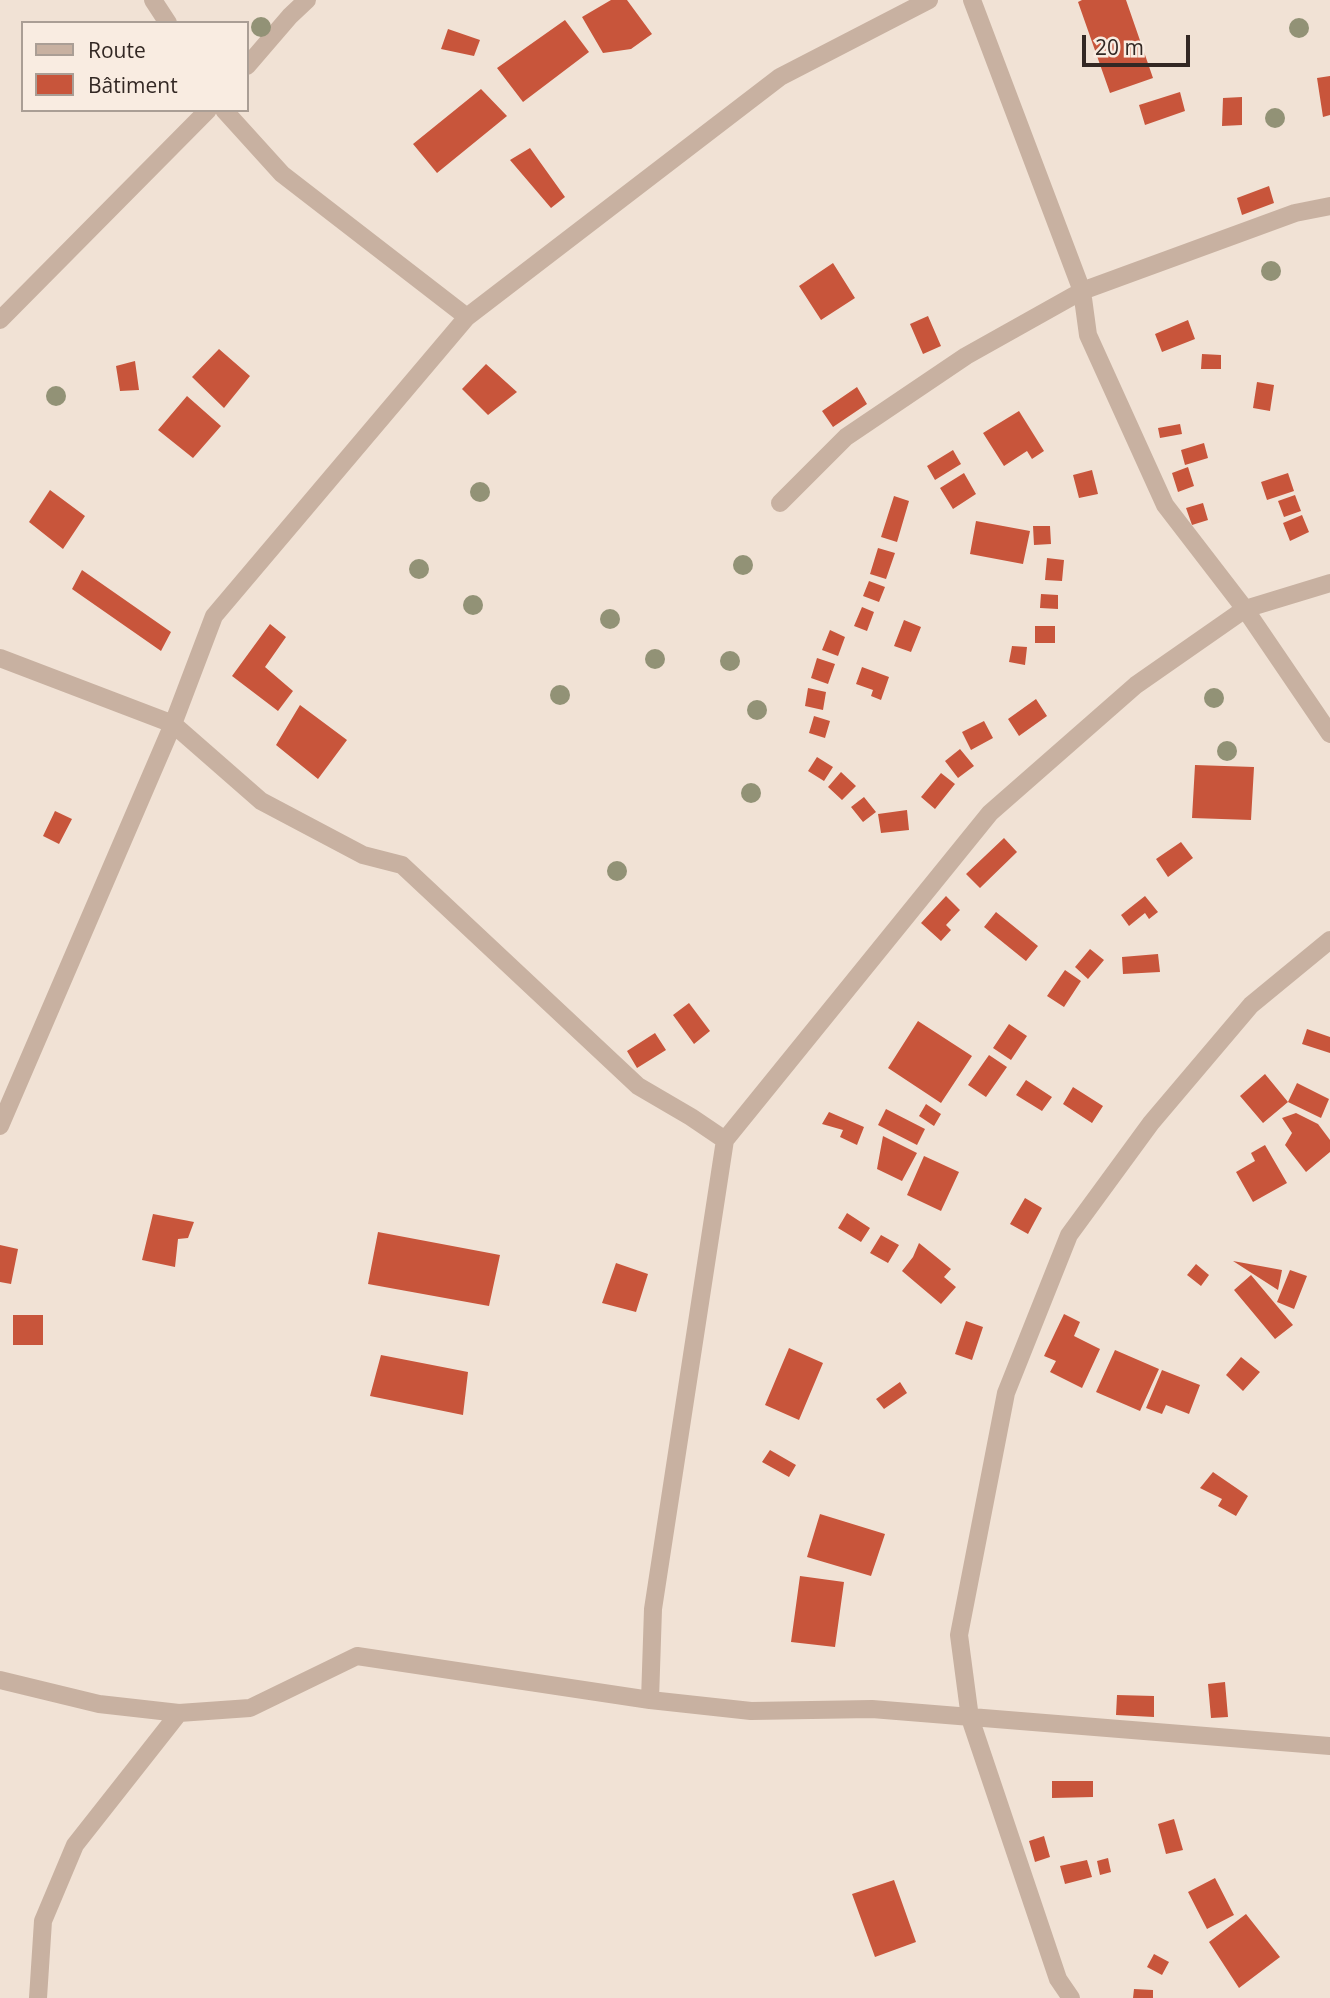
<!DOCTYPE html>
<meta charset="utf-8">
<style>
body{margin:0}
#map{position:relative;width:1330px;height:1998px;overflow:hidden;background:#f1e2d5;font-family:"Open Sans",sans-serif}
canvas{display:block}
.legend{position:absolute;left:21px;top:21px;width:228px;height:91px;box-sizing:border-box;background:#f9ece1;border:2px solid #aa9e95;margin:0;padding:9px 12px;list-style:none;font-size:21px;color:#332824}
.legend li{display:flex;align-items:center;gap:14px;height:35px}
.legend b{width:35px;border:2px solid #aa9e95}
.scale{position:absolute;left:1082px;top:35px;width:108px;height:32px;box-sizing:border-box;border:4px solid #332824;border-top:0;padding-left:9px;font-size:21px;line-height:24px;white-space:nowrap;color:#332824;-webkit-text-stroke:5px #f9ece1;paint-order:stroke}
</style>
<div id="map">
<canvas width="1330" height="1998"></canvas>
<ul class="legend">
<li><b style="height:9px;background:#c8b1a1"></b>Route</li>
<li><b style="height:19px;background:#c8553b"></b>Bâtiment</li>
</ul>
<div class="scale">20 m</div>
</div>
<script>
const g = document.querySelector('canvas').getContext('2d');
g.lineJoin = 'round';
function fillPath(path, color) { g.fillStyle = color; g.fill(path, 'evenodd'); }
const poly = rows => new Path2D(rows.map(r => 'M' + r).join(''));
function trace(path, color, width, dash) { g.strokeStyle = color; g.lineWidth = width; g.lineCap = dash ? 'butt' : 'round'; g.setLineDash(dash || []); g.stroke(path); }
const building = poly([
 [611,0,627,0,652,34,631,49,603,53,582,17],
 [1082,0,1126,0,1153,78,1110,93,1078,2],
 [565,20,589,52,523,102,497,68],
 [448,29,480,40,474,56,441,49],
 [1330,76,1330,115,1323,117,1317,78],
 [481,89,507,116,437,173,413,144],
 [1180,92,1185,111,1145,125,1139,105],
 [1242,97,1242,125,1222,126,1223,98],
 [530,148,565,197,551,208,510,160],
 [1269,186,1274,203,1242,215,1237,198],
 [833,263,855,298,821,320,799,286],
 [928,316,941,346,923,354,910,324],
 [1188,320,1195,339,1162,352,1155,334],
 [219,349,250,376,224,408,192,377],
 [1202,354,1221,355,1221,369,1201,369],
 [135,361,139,390,120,391,116,366],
 [486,364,517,392,488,415,462,389],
 [1257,382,1274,385,1270,411,1253,408],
 [857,387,867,404,833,427,822,411],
 [187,396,221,426,193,458,158,430],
 [1019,411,1044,451,1032,459,1027,451,1004,466,983,433],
 [1180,424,1182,434,1160,438,1158,428],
 [1204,443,1208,458,1185,465,1181,450],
 [953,450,961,464,935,480,927,466],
 [1188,467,1194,486,1178,492,1172,473],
 [1092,470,1098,494,1079,498,1073,475],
 [964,473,976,494,953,509,940,488],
 [1288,473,1294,491,1267,500,1261,482],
 [50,490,85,516,63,549,29,522],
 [1295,495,1301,511,1284,517,1278,501],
 [894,496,909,501,897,542,881,537],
 [1203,503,1208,520,1192,525,1186,508],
 [1302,515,1309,532,1290,541,1283,523],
 [976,521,1030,531,1023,564,970,554],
 [1033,526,1050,526,1051,544,1034,545],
 [878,548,895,553,886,579,870,574],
 [1047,558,1064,560,1062,581,1045,580],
 [82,570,171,632,161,651,72,589],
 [869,581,885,587,879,602,863,596],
 [1041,594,1058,595,1058,609,1040,608],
 [862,607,874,612,867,631,854,626],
 [904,620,921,627,911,652,894,646],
 [270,624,286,637,265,667,293,691,278,711,232,676],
 [1035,626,1055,626,1055,643,1035,643],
 [830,630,845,637,838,656,822,650],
 [1012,646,1027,647,1025,665,1009,662],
 [817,658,835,664,828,684,811,678],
 [862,667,889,677,881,700,871,696,873,690,856,684],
 [808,688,826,692,823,710,805,706],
 [1036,699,1047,716,1019,736,1008,719],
 [300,705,347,740,318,779,276,745],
 [814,716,830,721,825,738,809,733],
 [984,721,993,738,971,750,962,732],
 [960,749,974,766,958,778,945,761],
 [817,757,833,767,824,781,808,771],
 [1195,765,1254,767,1251,820,1192,818],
 [841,772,856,786,842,800,828,787],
 [941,773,955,784,935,809,921,797],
 [864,797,876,812,863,822,851,807],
 [907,810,909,830,881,833,878,814],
 [55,811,72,819,59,844,43,836],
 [1004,838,1017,852,980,888,966,874],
 [1181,842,1193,858,1168,877,1156,859],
 [946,896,960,910,946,925,951,930,941,941,921,923],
 [1145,896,1158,912,1149,919,1145,913,1129,926,1121,915],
 [996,912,1038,946,1026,961,984,927],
 [1090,949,1104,960,1088,979,1075,967],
 [1158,954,1160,972,1123,974,1122,957],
 [1065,970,1081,981,1064,1007,1047,996],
 [689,1003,710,1031,694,1044,673,1015],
 [918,1021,972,1056,941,1103,888,1068],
 [1009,1024,1027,1036,1011,1060,993,1048],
 [1307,1029,1330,1037,1330,1053,1302,1044],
 [655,1033,666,1050,637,1068,627,1051],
 [989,1055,1007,1067,986,1097,968,1085],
 [1265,1074,1288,1102,1297,1083,1329,1099,1321,1118,1288,1102,1263,1123,1240,1096],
 [1026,1080,1052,1097,1042,1111,1016,1095],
 [1073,1087,1103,1106,1092,1123,1063,1104],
 [926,1104,941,1114,934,1126,919,1116],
 [886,1109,925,1129,917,1145,878,1125],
 [829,1112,864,1127,857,1145,840,1137,843,1130,822,1124],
 [1296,1113,1318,1124,1330,1140,1330,1152,1306,1172,1285,1145,1292,1133,1282,1118],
 [883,1136,917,1153,902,1181,877,1169],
 [1265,1145,1287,1183,1253,1202,1236,1172,1255,1161,1251,1153],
 [924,1156,959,1172,941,1211,907,1195],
 [1025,1198,1042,1208,1028,1234,1010,1224],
 [847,1213,870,1228,861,1242,838,1228],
 [153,1214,194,1222,188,1238,178,1239,175,1267,142,1260],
 [378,1232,500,1255,489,1306,368,1284],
 [881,1235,899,1245,888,1263,870,1253],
 [919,1243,951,1269,944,1277,956,1287,941,1304,902,1271,913,1257],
 [0,1245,18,1249,11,1284,0,1282],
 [1233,1261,1282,1270,1278,1290],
 [616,1263,648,1274,636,1312,602,1303],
 [1196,1264,1209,1275,1201,1286,1187,1275],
 [1290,1270,1307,1276,1294,1309,1277,1302],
 [1251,1275,1293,1325,1275,1339,1234,1290],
 [1064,1314,1080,1322,1074,1336,1100,1349,1082,1388,1050,1372,1056,1361,1044,1356],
 [13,1315,43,1315,43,1345,13,1345],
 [966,1321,983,1327,972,1360,955,1354],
 [789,1348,823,1363,799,1420,765,1405],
 [1115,1350,1159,1369,1140,1411,1096,1392],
 [381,1355,468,1372,463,1415,370,1396],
 [1241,1357,1260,1372,1243,1391,1226,1375],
 [1162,1370,1200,1385,1189,1414,1166,1405,1162,1414,1146,1408],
 [900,1382,907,1393,884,1409,876,1399],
 [770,1450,796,1465,789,1477,762,1462],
 [1213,1472,1248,1496,1236,1516,1218,1506,1222,1499,1200,1488],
 [820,1514,885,1534,871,1576,807,1557],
 [800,1576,844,1582,835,1647,791,1642],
 [1225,1682,1228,1717,1211,1718,1208,1684],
 [1117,1695,1154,1696,1154,1717,1116,1715],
 [1052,1781,1093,1781,1093,1797,1052,1798],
 [1174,1819,1183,1850,1166,1854,1158,1824],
 [1044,1836,1050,1857,1035,1862,1029,1841],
 [1108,1858,1111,1872,1100,1875,1097,1861],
 [1087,1860,1092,1877,1065,1884,1060,1866],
 [1215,1878,1234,1915,1207,1929,1188,1892],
 [894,1880,916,1942,875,1957,852,1894],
 [1246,1914,1280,1957,1239,1988,1209,1942],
 [1154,1954,1169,1962,1162,1975,1147,1967],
 [1134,1989,1153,1990,1153,1998,1133,1998]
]);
const street = poly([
 [153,0,168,23],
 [972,0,1082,291,1088,335,1165,505,1245,609,1330,734],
 [247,66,290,16,307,0],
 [224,110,282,174,467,317],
 [0,320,208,110],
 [780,503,846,437,966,356,1082,291,1295,213,1330,206],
 [0,658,173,724,261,801,363,855,402,865,638,1086,691,1117,725,1140],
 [0,1126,173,724,214,616,467,317,780,77,929,0],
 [0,1680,99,1704,179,1713,250,1708,357,1656,650,1700,751,1711,872,1709,1330,1746],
 [650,1700,653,1609,725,1140,990,813,1136,685,1245,609,1330,583],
 [38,1998,43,1921,75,1845,179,1713],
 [1071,1998,1058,1979,970,1718,959,1635,1006,1393,1069,1235,1151,1123,1251,1005,1330,940]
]);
const trees = [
 [261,27],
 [1299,28],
 [1275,118],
 [1271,271],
 [56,396],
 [480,492],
 [743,565],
 [419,569],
 [473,605],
 [610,619],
 [655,659],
 [730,661],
 [560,695],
 [1214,698],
 [757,710],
 [1227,751],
 [751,793],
 [617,871]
];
fillPath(building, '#c8553b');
trace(street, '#c8b1a1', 18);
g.fillStyle = '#929276';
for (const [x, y] of trees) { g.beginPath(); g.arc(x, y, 10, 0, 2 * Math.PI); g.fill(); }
</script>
